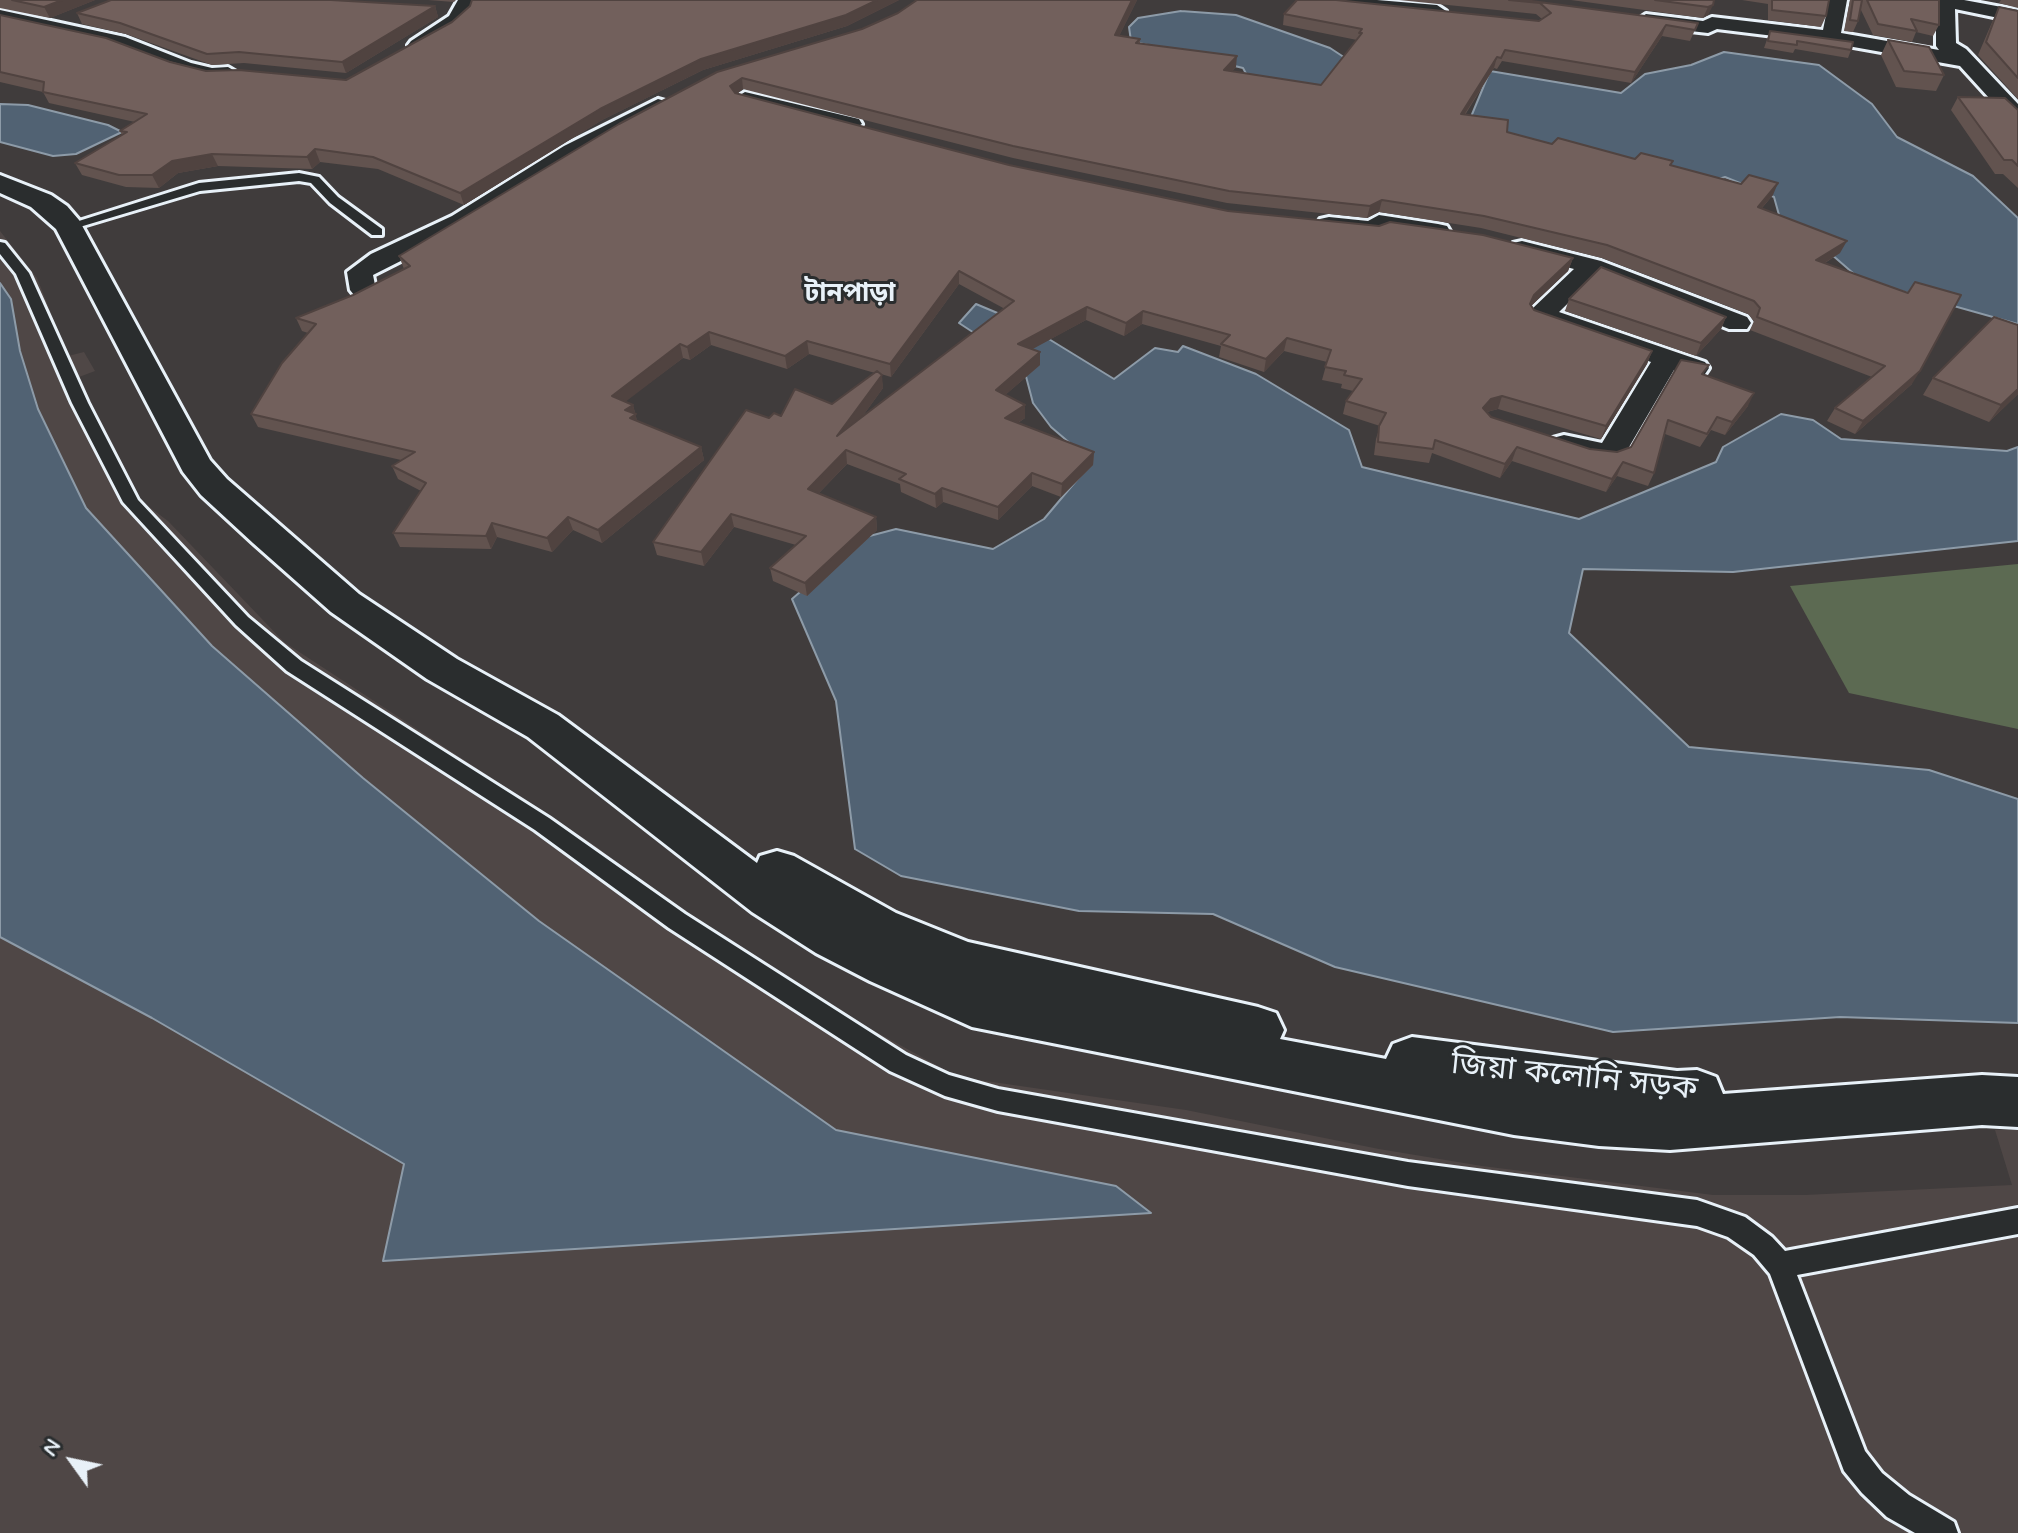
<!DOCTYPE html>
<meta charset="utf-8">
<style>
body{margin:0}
#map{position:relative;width:2018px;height:1533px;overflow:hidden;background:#403c3c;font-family:Mynerve,sans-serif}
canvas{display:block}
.north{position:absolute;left:32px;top:1421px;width:80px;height:80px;-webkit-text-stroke:6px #2a2d2e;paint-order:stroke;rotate:303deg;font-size:22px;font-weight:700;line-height:32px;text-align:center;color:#e8f1f8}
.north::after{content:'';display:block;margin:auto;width:28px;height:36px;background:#e8f1f8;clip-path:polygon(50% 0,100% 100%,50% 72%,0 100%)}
</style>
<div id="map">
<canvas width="2018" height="1533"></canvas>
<div class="north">N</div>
</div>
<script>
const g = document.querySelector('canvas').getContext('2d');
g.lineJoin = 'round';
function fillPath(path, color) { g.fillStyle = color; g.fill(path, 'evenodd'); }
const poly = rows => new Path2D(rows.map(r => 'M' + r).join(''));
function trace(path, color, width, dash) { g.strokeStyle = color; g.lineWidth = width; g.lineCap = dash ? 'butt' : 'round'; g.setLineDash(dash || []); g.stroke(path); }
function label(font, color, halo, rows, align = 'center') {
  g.font = font + ' Mynerve,"Noto Sans Bengali",sans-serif'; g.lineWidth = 6; g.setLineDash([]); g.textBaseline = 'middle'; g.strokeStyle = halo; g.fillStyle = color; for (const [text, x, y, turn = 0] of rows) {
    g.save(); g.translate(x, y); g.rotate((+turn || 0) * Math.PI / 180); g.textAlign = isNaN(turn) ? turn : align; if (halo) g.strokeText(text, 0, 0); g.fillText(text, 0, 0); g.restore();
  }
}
const built = poly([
 [0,231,37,278,68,356,84,352,95,371,79,377,129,492,168,521,284,642,594,845,740,957,958,1077,1186,1110,1379,1149,1482,1166,1713,1195,1805,1195,2012,1185,1995,1130,2018,1130,2018,1533,0,1533]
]);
const green = poly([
 [2018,564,2018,729,1849,693,1790,586]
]);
const water = poly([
 [1181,11,1236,15,1330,48,1362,69,1336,92,1250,81,1243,68,1131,41,1129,27,1138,18,1181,11],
 [1724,52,1819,65,1872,104,1897,137,1973,176,2018,218,2018,324,1861,280,1831,254,1784,233,1774,197,1725,177,1694,187,1468,124,1490,71,1621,93,1645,74,1691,65,1724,52],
 [0,104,28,105,108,125,122,132,76,154,53,156,0,142,0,104],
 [0,283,11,299,20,351,38,409,86,508,212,646,363,778,539,921,836,1130,1116,1186,1151,1213,383,1261,404,1164,152,1018,0,937,0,283],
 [976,304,1026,325,1114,379,1155,348,1178,352,1183,346,1256,374,1349,430,1362,467,1579,519,1716,462,1723,447,1781,414,1813,420,1841,439,2007,451,2018,447,2018,541,1733,572,1583,569,1569,633,1689,747,1929,770,2018,799,2018,1023,1840,1017,1613,1032,1335,967,1213,914,1079,911,901,876,855,849,836,701,792,599,862,538,896,529,993,549,1044,519,1092,462,1051,427,1033,403,1023,365,959,323,976,304]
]);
const lane = poly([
 [299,173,319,177,338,197,382,229,382,235,372,235,330,203,311,183,299,181,200,191,73,229,63,226,199,183,299,173],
 [0,242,5,243,29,273,88,403,138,500,248,617,301,661,549,818,685,914,906,1055,949,1075,998,1089,1408,1162,1697,1200,1745,1217,1772,1237,1785,1251,2018,1208,2018,1234,1797,1275,1865,1451,1882,1473,1909,1495,1954,1522,1958,1533,1915,1533,1887,1517,1862,1493,1844,1471,1770,1274,1754,1255,1728,1237,1697,1226,1408,1186,998,1111,945,1096,890,1071,669,928,535,830,287,671,236,625,123,502,72,403,16,274,0,254,0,242]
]);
const street = poly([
 [458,0,476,0,464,23,425,49,411,49,408,45,411,41,449,16,458,0],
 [1307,0,1377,0,1437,5,1446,11,1437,17,1316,6,1307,0],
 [1829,0,1847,0,1841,33,1939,50,1936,46,1936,5,1927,0,1964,0,2018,10,2018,22,1955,9,1956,43,1966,49,2018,104,2018,122,2010,121,1960,66,1831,43,1717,29,1708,33,1646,26,1637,20,1646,14,1703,21,1712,17,1823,30,1829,0],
 [0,10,125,37,191,63,212,68,228,67,238,73,235,77,212,80,177,71,113,46,0,22,0,10],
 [745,92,859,119,862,124,851,130,738,102,735,98,745,92],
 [658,99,665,101,669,105,665,109,580,156,470,226,373,275,376,290,372,295,363,298,354,295,350,290,347,272,371,254,452,216,564,146,658,99],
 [1379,215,1438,224,1447,226,1450,231,1447,236,1438,238,1387,230,1376,236,1329,231,1320,229,1317,224,1320,219,1329,217,1368,221,1379,215],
 [1522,241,1601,261,1747,317,1751,323,1747,329,1729,329,1596,276,1559,312,1705,362,1709,368,1705,374,1695,376,1674,370,1622,459,1611,462,1585,459,1553,450,1549,444,1553,438,1564,435,1602,443,1651,362,1532,321,1528,315,1532,309,1574,269,1513,253,1510,248,1513,243,1522,241]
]);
const secondary = poly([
 [0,175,51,195,67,206,79,220,210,460,227,479,359,594,457,659,558,715,757,863,760,856,777,851,794,856,896,913,968,942,1258,1007,1276,1013,1284,1030,1280,1039,1386,1059,1393,1044,1412,1037,1677,1071,1697,1070,1716,1077,1723,1094,1982,1075,2018,1077,2018,1127,1982,1125,1670,1150,1599,1146,1514,1135,972,1027,870,981,816,953,752,912,528,737,427,679,331,612,253,543,201,495,183,472,56,229,31,207,0,193,0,175]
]);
const wall = poly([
 [0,0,95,0,50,18,0,8],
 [428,0,456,0,454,2],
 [472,0,899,0,847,26,703,70,602,120,464,205,378,169,320,162,312,169,218,166,178,173,159,188,126,187,82,175,75,163,122,135,120,131,135,122,49,103,43,92,0,82,0,15,206,71,346,80,452,22,470,6],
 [917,0,1137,0,1119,36,1140,39,1140,43,1236,67,1232,71,1321,85,1357,40,1283,25,1284,14,1539,21,1542,19,1536,14,1399,0,1524,0,1698,23,1690,41,1662,36,1631,83,1502,61,1497,69,1494,68,1465,115,1507,132,1552,144,1635,159,1673,161,1671,166,1773,195,1762,208,1840,253,1825,263,1912,384,1855,434,1827,421,1835,408,1872,377,1750,330,1754,321,1748,314,1602,258,1481,228,1379,212,1367,218,1227,203,1013,158,743,89,737,94,1009,165,1228,211,1573,258,1568,271,1531,306,1534,310,1652,351,1647,364,1601,439,1498,409,1487,412,1491,417,1590,449,1617,452,1631,447,1704,375,1748,406,1725,435,1711,430,1700,447,1665,434,1654,473,1648,486,1617,476,1606,492,1512,461,1500,478,1432,453,1429,463,1374,455,1376,439,1380,426,1343,414,1346,401,1353,391,1341,388,1342,384,1322,380,1327,362,1284,351,1264,372,1219,357,1221,346,1142,324,1124,336,1086,320,1032,349,1040,365,1005,395,1025,405,1025,418,1018,423,1094,452,1093,465,1061,497,1032,486,998,520,943,502,936,508,901,492,900,484,847,464,819,493,876,517,877,530,807,596,773,581,770,568,796,545,734,527,704,566,657,555,653,542,769,418,832,404,875,373,809,354,787,369,711,345,690,360,683,358,625,401,633,405,637,421,701,447,704,460,602,543,573,530,552,552,497,537,491,549,400,547,393,533,421,491,398,479,392,466,401,460,258,427,251,414,308,333,302,331,296,318,353,295,404,269,399,256,619,124,862,29,898,13],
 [959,284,1005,309,862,417,883,388,881,374,891,377],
 [1571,0,1714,0,1708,15,1703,18],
 [1742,0,1829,0,1826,16,1821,27,1768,20,1768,4],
 [1850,0,1939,0,1939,25,1933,36,1916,32,1912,42,1873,35,1860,8,1858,21,1853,32,1844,31],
 [2001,0,2018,0,2018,8,1999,3],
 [435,6,438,17,346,73,244,63,212,65,126,34,82,24,77,13],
 [1999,7,2018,11,2018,99,1978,55,1993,20],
 [1770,31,1851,50,1848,58,1795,49,1793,53,1764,48],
 [1888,40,1944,75,1936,91,1896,87,1881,55],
 [1958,97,2018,110,2018,188,2003,174,1995,174,1951,110],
 [1569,299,1726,317,1721,329,1696,356,1565,311],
 [2018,325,2018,394,1989,422,1923,395,1933,378]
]);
const shadedWall = poly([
 [62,0,95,0,50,18,44,7],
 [877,0,899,0,847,26,703,70,602,120,464,205,460,193,600,109,701,59],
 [1132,0,1137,0,1114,46,1115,35],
 [1713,5,1708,15,1703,18,1708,7],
 [435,6,438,17,346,73,342,62],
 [1666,25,1662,36,1631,83,1635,72],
 [1237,56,1236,67,1223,81,1224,70],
 [1497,57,1494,68,1457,126,1461,114],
 [742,78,743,89,732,97,730,86],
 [315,149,320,162,312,169,307,157],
 [212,154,218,166,178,173,159,188,152,175,172,161],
 [1778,183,1773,195,1752,219,1758,207],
 [1382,200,1379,212,1367,218,1370,206],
 [1847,241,1840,253,1810,272,1816,260],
 [1573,258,1568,271,1530,307,1534,295],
 [959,271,959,284,891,377,890,364],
 [1087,307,1086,320,1018,357,1018,344],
 [1143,311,1142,324,1124,336,1126,323],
 [1726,317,1721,329,1696,356,1701,343],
 [709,332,711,345,690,360,687,347],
 [1287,338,1284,351,1264,372,1266,359],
 [807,341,809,354,787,369,785,356],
 [680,344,683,358,616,409,612,396],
 [1652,351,1647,364,1601,439,1606,426],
 [1040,352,1040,365,996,403,996,390],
 [1920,371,1912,384,1855,434,1863,421],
 [882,375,883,388,839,449,837,436],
 [2018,389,2018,394,1989,422,2001,405],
 [1754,393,1748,406,1725,435,1732,422],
 [1502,396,1498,409,1486,412,1483,408,1491,399],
 [633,405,639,428,625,410],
 [1025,405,1025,418,1005,431,1005,418],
 [701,447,704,460,602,543,598,530],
 [1517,447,1512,461,1500,478,1505,464],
 [846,450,847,464,810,502,808,489],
 [1094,452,1093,465,1061,497,1062,484],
 [1623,462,1617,476,1606,492,1612,479],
 [1032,473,1032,486,998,520,998,507],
 [942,488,943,502,936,508,935,494],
 [731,514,734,527,704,566,701,552],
 [568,517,573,530,552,552,547,538],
 [876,517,877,530,807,596,805,583],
 [492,523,497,537,491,549,486,536]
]);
const building = poly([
 [12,0,62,0,44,7,12,0],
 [111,0,331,0,435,6,342,62,239,52,207,54,120,23,77,13,111,0],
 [472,0,877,0,846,15,701,59,600,109,460,193,373,157,315,149,307,157,212,154,172,161,152,175,119,175,75,163,127,132,120,131,147,114,43,92,44,82,0,72,0,15,106,38,170,62,206,71,239,70,346,80,452,22,470,6,472,0],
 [917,0,1132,0,1115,35,1140,39,1136,43,1237,56,1224,70,1321,85,1362,33,1359,33,1362,29,1284,14,1297,0,1336,0,1539,21,1551,13,1540,3,1509,0,1524,0,1698,23,1695,30,1666,25,1635,72,1505,50,1501,58,1497,57,1461,114,1508,120,1507,132,1552,144,1558,138,1635,159,1641,153,1673,161,1670,165,1741,184,1749,175,1778,183,1758,207,1847,241,1816,260,1908,293,1915,282,1961,295,1920,371,1863,421,1835,408,1885,366,1757,317,1760,308,1754,301,1607,245,1484,216,1382,200,1370,206,1229,191,1013,146,742,78,730,86,735,93,1009,165,1228,211,1379,226,1390,222,1483,235,1573,258,1534,295,1530,304,1534,310,1652,351,1606,426,1502,396,1491,399,1483,408,1491,417,1590,449,1617,452,1631,447,1681,360,1709,365,1702,374,1754,393,1732,422,1717,417,1707,434,1668,420,1654,473,1623,462,1612,479,1517,447,1505,464,1435,440,1433,449,1378,442,1379,426,1386,413,1346,401,1362,379,1344,375,1346,371,1325,367,1331,350,1287,338,1266,359,1221,344,1230,335,1143,311,1126,323,1087,307,1018,344,1040,352,996,390,1025,405,1005,418,1094,452,1062,484,1032,473,998,507,942,488,935,494,899,479,906,474,846,450,808,489,876,517,805,583,770,568,806,536,731,514,701,552,653,542,746,410,769,418,774,413,781,416,795,389,832,404,877,371,882,375,837,436,1014,301,959,271,890,364,807,341,785,356,709,332,687,347,680,344,612,396,633,405,625,410,636,414,630,418,701,447,598,530,568,517,547,538,492,523,486,536,393,533,426,483,392,466,415,452,251,414,282,363,316,324,296,318,353,295,410,266,399,256,619,124,717,72,862,29,898,13,917,0],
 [1655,0,1714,0,1713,5,1708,7,1655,0],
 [1772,0,1829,0,1826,16,1772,10,1772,0],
 [1853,0,1862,0,1858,21,1850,20,1853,0],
 [1867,0,1939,0,1939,25,1911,19,1917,31,1878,24,1867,0],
 [1999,7,2018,11,2018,78,1986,42,1999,7],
 [1770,31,1853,42,1851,50,1797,41,1797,45,1768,41,1770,31],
 [1888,40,1929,47,1944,75,1904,71,1888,40],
 [1958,97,2005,98,2018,110,2018,166,2012,160,2004,160,1958,97],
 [1601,267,1726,317,1701,343,1569,299,1601,267],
 [1994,317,2018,325,2018,389,2001,405,1933,378,1994,317]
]);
const farQuarternames = [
 ["টানপাড়া",850,296]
];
const nearStreetnames = [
 ["জিয়া কলোনি সড়ক",1574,1079,6]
];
fillPath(built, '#4f4746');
fillPath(green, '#5c6a52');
fillPath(water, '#516273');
trace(water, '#8d9ba8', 2);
trace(lane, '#e8f1f8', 6);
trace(street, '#e8f1f8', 6);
trace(secondary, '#e8f1f8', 6);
fillPath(lane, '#2a2d2e');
fillPath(street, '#2a2d2e');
fillPath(secondary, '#2a2d2e');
fillPath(wall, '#62534f');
fillPath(shadedWall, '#504340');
fillPath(building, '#72605c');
trace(building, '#504340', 2);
label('bold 26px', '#e8f1f8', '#2a2d2e', farQuarternames);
label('32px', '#e8f1f8', '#2a2d2e', nearStreetnames);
</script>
